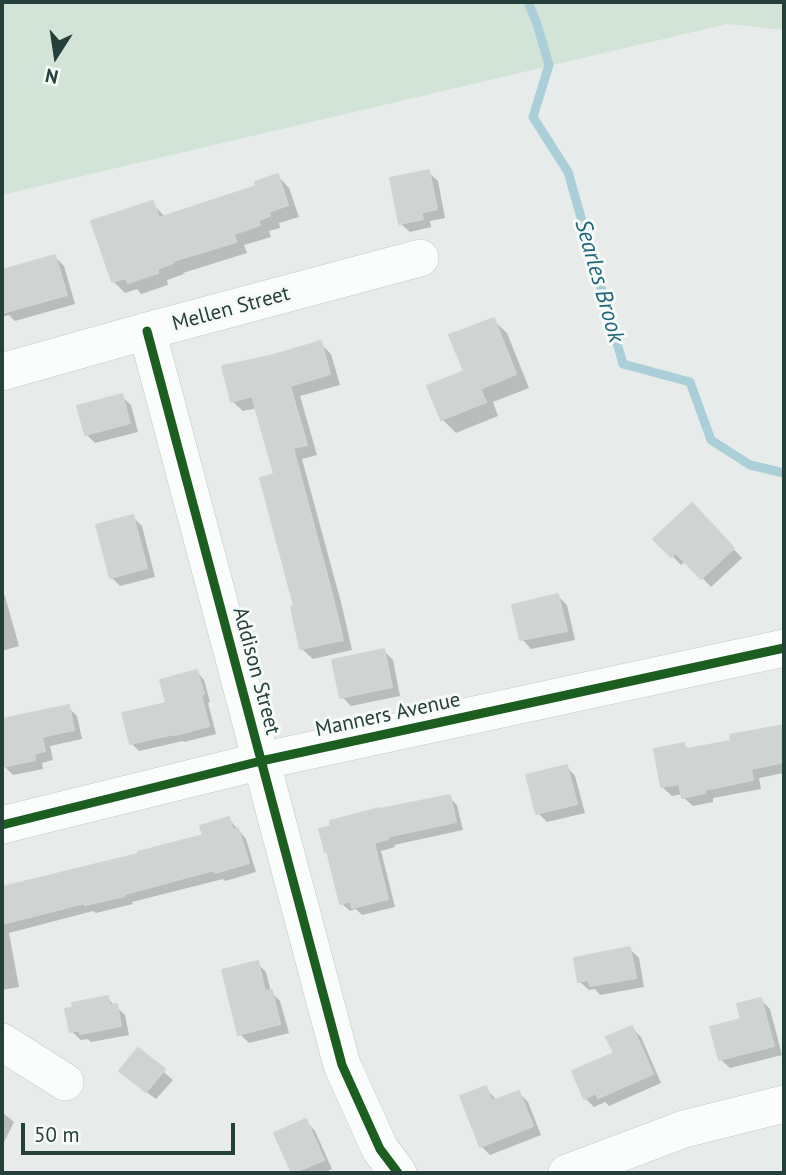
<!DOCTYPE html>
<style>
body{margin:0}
#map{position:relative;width:786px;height:1175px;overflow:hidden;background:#e7ecea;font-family:"PT Sans",sans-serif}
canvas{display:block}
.frame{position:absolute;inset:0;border:4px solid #253f3a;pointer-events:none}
.north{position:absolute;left:21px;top:21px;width:70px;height:70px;-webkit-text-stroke:5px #f6faf8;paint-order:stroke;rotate:192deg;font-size:19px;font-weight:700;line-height:28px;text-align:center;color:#253f3a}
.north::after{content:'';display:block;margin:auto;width:24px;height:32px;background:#253f3a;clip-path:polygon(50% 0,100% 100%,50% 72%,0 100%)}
.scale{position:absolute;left:21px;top:1123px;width:214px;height:32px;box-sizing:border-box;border:4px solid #253f3a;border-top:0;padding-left:9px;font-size:21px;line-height:24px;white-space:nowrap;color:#253f3a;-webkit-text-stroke:5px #f6faf8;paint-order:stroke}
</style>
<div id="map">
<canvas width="786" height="1175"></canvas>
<div class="frame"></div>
<div class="north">N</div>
<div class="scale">50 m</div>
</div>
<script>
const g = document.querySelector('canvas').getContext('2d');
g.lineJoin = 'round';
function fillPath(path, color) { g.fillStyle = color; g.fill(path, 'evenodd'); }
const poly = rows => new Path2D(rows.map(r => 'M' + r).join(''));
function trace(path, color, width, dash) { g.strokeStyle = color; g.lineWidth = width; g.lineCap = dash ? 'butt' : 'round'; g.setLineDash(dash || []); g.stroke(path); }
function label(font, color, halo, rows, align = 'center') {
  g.font = font + ' "PT Sans",sans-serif'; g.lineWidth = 6; g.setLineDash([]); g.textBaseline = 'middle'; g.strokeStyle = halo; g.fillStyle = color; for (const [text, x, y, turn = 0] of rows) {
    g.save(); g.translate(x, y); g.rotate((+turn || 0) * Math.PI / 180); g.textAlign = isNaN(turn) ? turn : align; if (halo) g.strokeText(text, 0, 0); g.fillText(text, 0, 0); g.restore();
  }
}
const green = poly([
 [2,2,784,2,784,30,727,24,2,195]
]);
const shadow = poly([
 [428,172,438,181,445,218,430,221,431,227,410,232,400,223],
 [278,176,289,188,299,217,279,223,280,228,269,231,271,237,244,245,247,253,183,273,184,274,167,280,168,285,141,294,137,289,125,293,113,281,152,203,165,217,258,187],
 [55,257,64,266,75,304,15,321,9,315,2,317,2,272],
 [493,320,507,333,529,388,493,402,498,416,456,433,442,419],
 [320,343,331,354,340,385,300,396,317,455,302,459,342,606,352,650,313,659,302,649,293,608,296,607,276,476,257,408,243,411,232,401,270,358],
 [121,396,131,405,138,432,95,443,86,434],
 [692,505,742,558,711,587,686,561,681,565,656,539],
 [133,517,142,526,155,577,120,586,111,577],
 [2,592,5,596,19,646,2,651],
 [558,596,567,605,575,640,531,649,522,639],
 [384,651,393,660,400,696,351,706,342,697],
 [197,672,204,680,210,702,208,703,216,734,184,742,183,741,139,751,131,743,168,704],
 [68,707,77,716,82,739,50,746,53,760,42,763,43,769,13,775,4,766,2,754,2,721],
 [784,727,784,773,759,778,761,789,713,798,713,802,693,806,683,797,683,794,672,796,662,787,684,745,689,750,733,742],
 [566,766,575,776,585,813,547,822,538,813],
 [449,797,457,805,463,830,394,845,395,847,381,851,395,907,362,915,356,909,350,911,341,903,329,853,326,851],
 [229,819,246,839,256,872,225,881,223,879,132,902,133,904,96,913,93,911,9,933,19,987,2,990,2,884,6,888,140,856,205,836],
 [630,949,639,958,644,987,600,995,595,989,589,990,579,981],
 [257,963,266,972,271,992,280,1001,289,1033,249,1043,240,1034],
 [107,998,125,1015,129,1035,91,1042,88,1039,81,1040,71,1031,75,1008],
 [761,1000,770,1009,782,1055,730,1068,720,1059,743,1020],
 [632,1028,641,1037,661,1083,609,1106,605,1102,594,1107,585,1098,616,1054],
 [138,1050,173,1080,156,1099,130,1080],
 [485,1088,494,1097,496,1102,519,1093,528,1102,541,1135,490,1155,481,1146],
 [2,1112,14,1122,2,1146],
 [306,1121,315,1131,332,1169,324,1173,294,1173,277,1134]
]);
const stream = poly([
 [528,2,537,24,549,65,533,117,568,172,623,364,690,382,711,440,750,465,784,473]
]);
const building = poly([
 [429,170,437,209,421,213,423,219,399,224,390,178,429,170],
 [278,174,288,205,268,212,270,216,258,220,260,225,234,234,236,242,173,261,173,263,157,269,158,273,128,283,126,278,112,282,91,221,153,201,159,218,256,186,255,182,278,174],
 [55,255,67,295,2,313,2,270,55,255],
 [494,318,516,374,480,389,486,402,441,420,427,386,464,371,449,335,494,318],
 [321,341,330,374,290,386,307,445,293,448,332,594,343,640,300,649,291,607,294,606,260,478,274,474,252,396,231,402,222,366,270,356,321,341],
 [122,394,130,423,85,435,77,406,122,394],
 [692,503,734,548,701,579,676,553,671,557,653,539,692,503],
 [133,515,147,568,110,578,96,525,133,515],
 [558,594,567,631,520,640,512,605,558,594],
 [384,649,392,687,340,698,332,660,384,649],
 [197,670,204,694,201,695,209,726,175,735,174,734,130,744,122,713,166,703,160,680,197,670],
 [69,705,74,730,42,737,45,751,34,754,35,760,2,767,2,719,69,705],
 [784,725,784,762,751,769,753,780,704,790,705,793,682,798,679,784,661,787,654,749,684,743,686,749,731,741,730,735,784,725],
 [567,765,577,804,536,814,526,775,567,765],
 [450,795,456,822,387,837,388,839,374,843,388,899,352,908,350,901,340,904,327,851,325,852,319,829,331,826,330,821,379,808,380,809,450,795],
 [229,817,233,830,238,828,249,863,215,873,214,870,125,894,125,896,85,905,85,903,2,924,2,887,138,854,138,852,203,835,200,826,229,817],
 [630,947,636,978,590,986,588,980,578,982,574,958,630,947],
 [258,961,265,991,272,990,280,1024,238,1035,222,970,258,961],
 [108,996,109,1005,117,1004,121,1026,80,1034,80,1030,70,1032,65,1009,73,1007,72,1003,108,996],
 [761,998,774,1046,719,1060,710,1027,741,1019,737,1004,761,998],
 [632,1026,653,1074,598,1098,596,1093,584,1099,572,1071,614,1053,606,1037,632,1026],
 [138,1048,165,1069,146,1092,119,1071,138,1048],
 [486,1086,492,1101,519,1091,533,1126,480,1147,460,1096,486,1086],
 [306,1119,324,1160,292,1173,274,1133,306,1119]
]);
const minor = poly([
 [147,331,342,1065,380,1149,398,1173],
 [2,372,147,331,420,258],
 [2,825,261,761,784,648],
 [2,1042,65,1082],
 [567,1173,684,1129,784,1104]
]);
const cycleway = poly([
 [147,331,342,1065,380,1149,398,1173],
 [2,825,261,761,784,648]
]);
const streetNames = [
 ["Mellen Street",231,309,-15],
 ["Addison Street",256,671,75],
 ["Manners Avenue",388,715,-12]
];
const waterNames = [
 ["Searles Brook",599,281,74]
];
fillPath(green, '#d2e4d8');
fillPath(shadow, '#0003');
trace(stream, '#aacfd8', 9);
fillPath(building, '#cfd3d2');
trace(building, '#d0d5d3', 2);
trace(minor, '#c4c9c7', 38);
trace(minor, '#fbfcfc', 37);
trace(cycleway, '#1b5e20', 9);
label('21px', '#253f3a', '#f6faf8', streetNames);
label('italic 23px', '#216579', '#f6faf8', waterNames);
</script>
